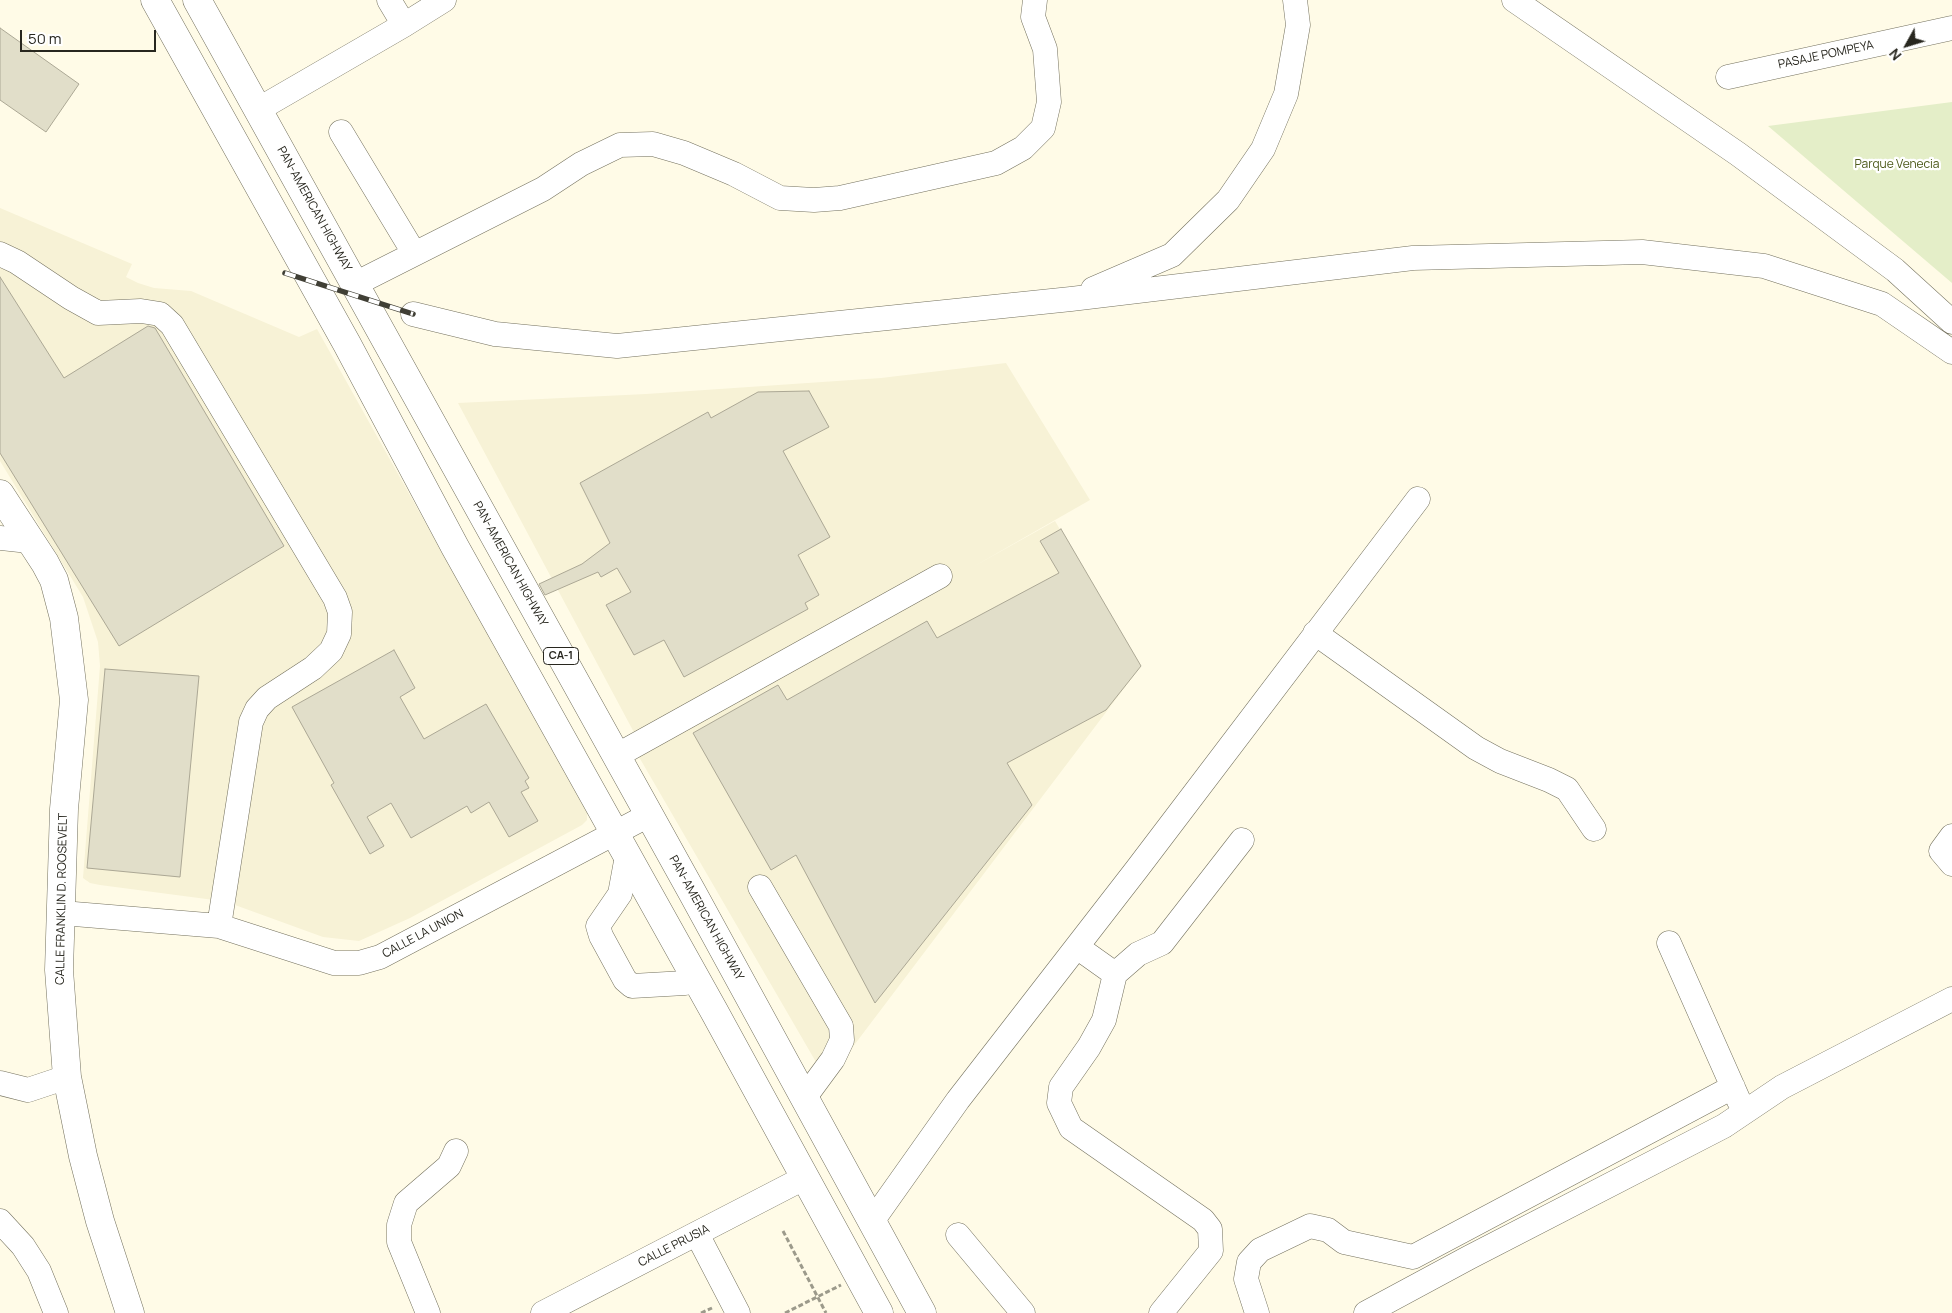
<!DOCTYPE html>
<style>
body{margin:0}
#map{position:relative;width:1952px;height:1313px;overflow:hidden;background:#fffbe7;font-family:Manrope,sans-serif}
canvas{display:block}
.north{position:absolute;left:1882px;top:20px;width:50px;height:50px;-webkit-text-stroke:4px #fff;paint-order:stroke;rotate:231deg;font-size:14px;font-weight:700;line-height:20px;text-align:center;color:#28271f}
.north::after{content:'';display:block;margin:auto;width:18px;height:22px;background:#28271f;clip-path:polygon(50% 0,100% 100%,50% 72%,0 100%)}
.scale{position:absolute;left:20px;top:30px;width:136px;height:22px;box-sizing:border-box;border:2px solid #28271f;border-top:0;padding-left:6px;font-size:15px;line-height:18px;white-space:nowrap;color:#28271f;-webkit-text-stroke:4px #fff;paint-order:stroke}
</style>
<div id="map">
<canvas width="1952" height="1313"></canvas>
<div class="north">N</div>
<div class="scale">50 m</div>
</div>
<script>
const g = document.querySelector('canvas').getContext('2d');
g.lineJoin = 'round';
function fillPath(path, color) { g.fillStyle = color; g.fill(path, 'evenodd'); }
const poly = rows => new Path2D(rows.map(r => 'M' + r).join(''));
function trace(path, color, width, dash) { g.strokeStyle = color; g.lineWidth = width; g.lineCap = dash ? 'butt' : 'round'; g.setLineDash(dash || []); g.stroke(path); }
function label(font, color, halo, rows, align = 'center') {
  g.font = font + ' Manrope,sans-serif'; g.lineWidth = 4.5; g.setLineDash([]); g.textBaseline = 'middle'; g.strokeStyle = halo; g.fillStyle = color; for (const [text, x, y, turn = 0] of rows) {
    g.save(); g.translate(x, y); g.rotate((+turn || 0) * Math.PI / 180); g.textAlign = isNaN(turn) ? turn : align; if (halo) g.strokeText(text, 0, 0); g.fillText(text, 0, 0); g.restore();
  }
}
const built = poly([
 [0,208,132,264,126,277,138,283,154,288,191,291,299,337,317,329,587,812,587,820,582,825,410,918,359,941,323,937,235,905,237,888,226,886,214,900,100,885,90,883,83,878,100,666,98,642,83,597,0,461],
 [1006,363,1090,500,971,568,1055,521,1141,666,827,1081,639,757,645,753,458,403,646,394,881,378]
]);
const green = poly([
 [1952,102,1952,283,1768,126]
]);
const building = poly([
 [0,28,79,84,46,132,0,100,0,28],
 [0,277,64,378,148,326,155,328,284,546,119,646,0,453,0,277],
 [809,391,829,427,783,451,830,537,798,555,819,595,805,603,808,609,684,677,664,640,634,655,606,605,631,592,617,568,601,577,598,572,545,595,539,584,582,564,610,543,580,483,708,412,711,418,758,392,809,391],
 [1061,529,1141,666,1106,710,1007,763,1032,805,875,1003,796,855,771,870,693,733,778,685,787,700,927,621,937,638,1059,573,1040,541,1061,529],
 [394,650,415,688,400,697,424,739,486,704,529,778,525,781,529,788,521,792,538,821,509,837,489,802,471,813,467,806,411,838,391,803,367,817,384,846,370,854,331,785,334,783,292,707,394,650],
 [105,669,199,676,180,877,87,868,105,669]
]);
const path = poly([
 [783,1231,826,1313],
 [701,1313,712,1308],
 [785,1313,841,1285]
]);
const minor = poly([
 [1514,0,1738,154,1895,270,1952,322],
 [404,25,444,0],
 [1728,77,1952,28],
 [259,109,404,25,389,0],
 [341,132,414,253],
 [0,254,17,262,71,298,98,313,141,311,160,314,172,325,335,598,340,612,339,634,331,651,313,668,267,698,257,709,251,722,219,926],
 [355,284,543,189,581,164,620,145,653,144,684,153,734,174,780,198,814,200,840,198,996,163,1023,148,1043,128,1049,102,1045,49,1033,17,1035,0],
 [1093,289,1172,255,1228,200,1263,149,1286,94,1298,25,1295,0],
 [413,314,495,334,617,346,1071,299,1413,258,1642,252,1764,266,1882,304,1952,352],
 [0,538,29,541],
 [1315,633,1476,748,1500,761,1549,780,1567,789,1594,829],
 [616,756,940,576],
 [1952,836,1941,851,1952,864],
 [627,856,620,894,598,926,601,936,625,980,632,986,685,983],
 [760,887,841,1026,842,1040,833,1059,805,1097],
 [62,913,219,926,334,963,359,963,380,957,649,815],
 [1669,943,1739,1101],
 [1077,947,1115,974],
 [0,1083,28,1090,67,1077],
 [873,1220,958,1100,1137,869,1418,499],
 [0,1221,23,1246,39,1271,56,1313],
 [697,1234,738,1313],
 [958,1235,1023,1313],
 [428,1313,399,1242,399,1225,406,1203,449,1166,456,1151],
 [543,1313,804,1178],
 [1161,1313,1211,1251,1210,1229,1203,1220,1071,1128,1059,1103,1061,1087,1089,1047,1104,1020,1115,974,1138,954,1162,943,1242,840],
 [1257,1313,1246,1279,1249,1262,1260,1250,1310,1226,1328,1230,1344,1242,1413,1257,1733,1087],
 [1366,1313,1470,1257,1724,1126,1782,1087,1952,999]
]);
const major = poly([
 [0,494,45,563,54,580,64,618,74,700,64,809,59,970,67,1077,83,1156,100,1221,130,1313]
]);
const highway = poly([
 [155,0,347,344,455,547,714,1011,879,1313],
 [197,0,692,892,922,1313]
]);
const rail = poly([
 [285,273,413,314]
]);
const shields = [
 [561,656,35]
];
const shieldNames = [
 ["CA-1",561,656]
];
const streetNames = [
 ["PASAJE POMPEYA",1826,55,-12],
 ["PAN-AMERICAN HIGHWAY",314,209,61],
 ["PAN-AMERICAN HIGHWAY",510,564,61],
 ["CALLE FRANKLIN D. ROOSEVELT",62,899,-89],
 ["PAN-AMERICAN HIGHWAY",706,918,61],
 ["CALLE LA UNION",423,934,-28],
 ["CALLE PRUSIA",674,1246,-27]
];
const parkNames = [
 ["Parque Venecia",1897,165]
];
fillPath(built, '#f7f2d6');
fillPath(green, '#e4eec8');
fillPath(building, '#e1dec9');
trace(building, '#aca895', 1);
trace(minor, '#74715e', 25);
trace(major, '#74715e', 29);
trace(highway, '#74715e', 29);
trace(path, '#9c9a8b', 3, [5, 2.5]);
trace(minor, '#fff', 24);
trace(major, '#fff', 28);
trace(highway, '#fff', 28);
trace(rail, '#403f35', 5.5);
trace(rail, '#fff', 4, [11]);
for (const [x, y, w] of shields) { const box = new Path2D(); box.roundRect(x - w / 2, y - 8.5, w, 17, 4); g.fillStyle = '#fff'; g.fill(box); trace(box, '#28271f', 1); }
label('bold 11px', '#28271f', null, shieldNames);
label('12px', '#28271f', '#fff', streetNames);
label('12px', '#4c591a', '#fff', parkNames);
</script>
